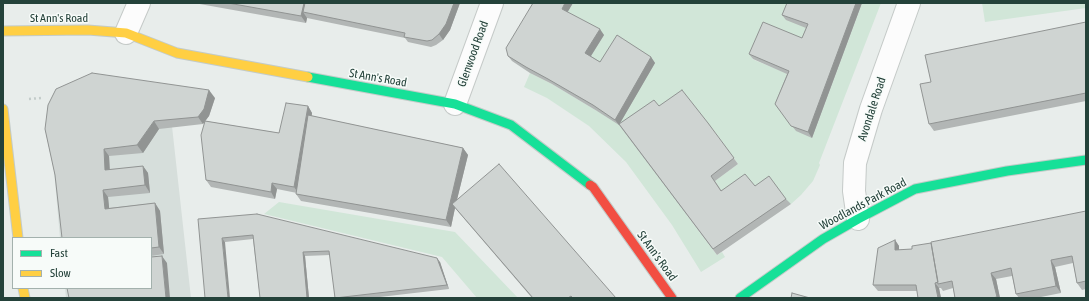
<!DOCTYPE html>
<style>
body{margin:0}
#map{position:relative;width:1089px;height:301px;overflow:hidden;background:#e8edeb;font-family:"Asap Condensed",sans-serif}
canvas{display:block}
.frame{position:absolute;inset:0;border:4px solid #24423a;pointer-events:none}
.legend{position:absolute;left:12px;top:237px;width:140px;height:52px;box-sizing:border-box;background:#f7fbf9;border:1px solid #a3b1ad;margin:0;padding:5px 7px;list-style:none;font-size:12px;color:#24423a}
.legend li{display:flex;align-items:center;gap:8px;height:20px}
.legend b{width:20px;border:1px solid #a3b1ad}
</style>
<div id="map">
<canvas width="1089" height="301"></canvas>
<div class="frame"></div>
<ul class="legend">
<li><b style="height:5px;background:#16e098"></b>Fast</li>
<li><b style="height:5px;background:#ffcf43"></b>Slow</li>
</ul>
</div>
<script>
const g = document.querySelector('canvas').getContext('2d');
g.lineJoin = 'round';
function fillPath(path, color) { g.fillStyle = color; g.fill(path, 'evenodd'); }
const poly = rows => new Path2D(rows.map(r => 'M' + r).join(''));
function trace(path, color, width, dash) { g.strokeStyle = color; g.lineWidth = width; g.lineCap = dash ? 'butt' : 'round'; g.setLineDash(dash || []); g.stroke(path); }
function label(font, color, halo, rows, align = 'center') {
  g.font = font + ' "Asap Condensed",sans-serif'; g.lineWidth = 3; g.setLineDash([]); g.textBaseline = 'middle'; g.strokeStyle = halo; g.fillStyle = color; for (const [text, x, y, turn = 0] of rows) {
    g.save(); g.translate(x, y); g.rotate((+turn || 0) * Math.PI / 180); g.textAlign = isNaN(turn) ? turn : align; if (halo) g.strokeText(text, 0, 0); g.fillText(text, 0, 0); g.restore();
  }
}
const built = poly([
 [168,90,191,298,66,298,65,288,151,288,151,238,60,238,51,136]
]);
const green = poly([
 [573,3,793,3,812,30,806,43,760,42,752,59,793,76,812,138,862,3,881,3,819,163,820,165,813,181,801,195,791,204,725,196,715,181,738,164,713,129,686,214,717,255,722,252,725,257,701,272,672,225,626,162,589,126,547,98,524,87,530,73,552,84,597,111,604,67,589,59,566,15],
 [982,3,1086,3,1086,8,985,22],
 [279,202,455,232,518,298,477,298,442,257,264,214]
]);
const path = poly([
 [29,99,41,98]
]);
const street = poly([
 [126,33,139,3],
 [455,104,492,3],
 [858,219,854,191,855,163,871,109,909,3]
]);
const fast = poly([
 [308,77,455,104,511,125,590,185],
 [740,298,823,239,858,219,915,189,1007,171,1086,160]
]);
const slow = poly([
 [3,31,88,30,126,33,177,53,308,77],
 [3,109,18,238],
 [23,288,25,298]
]);
const jam = poly([
 [590,185,593,187,672,298]
]);
const wall = poly([
 [194,3,460,3,450,30,443,40,436,45,431,47,408,42,405,38,307,18,306,23],
 [533,3,573,3,567,12,604,35,591,56,600,62,651,57,655,63,620,123,659,106,708,123,738,164,715,181,721,190,755,186,786,199,791,204,717,255,619,125,597,111,552,84,530,73,512,61,508,56],
 [787,3,862,3,812,138,796,131,775,104,787,74,753,59,749,54,802,38,806,28,786,20,782,15],
 [1086,22,1086,101,934,131,929,124,931,82],
 [215,98,209,116,205,121,279,133,308,106,312,113,312,116,463,148,468,155,457,199,616,298,532,298,455,208,451,227,301,201,296,194,297,193,277,189,275,199,211,187,206,180,204,122,203,124,159,129,143,153,109,156,110,170,143,166,148,173,150,193,108,197,109,208,155,203,160,211,164,254,151,256,151,238,55,175,45,129],
 [1086,211,1086,289,1082,290,1077,283,1073,263,1055,267,1061,293,1036,298,1019,298,1016,294,1012,276,996,279,1000,298,955,298,953,288,943,291,941,288,939,288,941,298,918,298,917,291,878,291,873,285,895,240,899,246,899,250,912,249],
 [198,219,440,262,449,289,371,298,335,298,330,255,305,256,309,298,260,298,253,239,225,242]
]);
const shadedWall = poly([
 [304,3,310,3,303,12,307,18,306,23,301,16],
 [454,3,460,3,450,30,443,40,439,34],
 [565,3,573,3,566,15,562,9],
 [856,3,862,3,812,138,808,132],
 [600,29,604,35,589,59,585,53],
 [651,57,655,63,619,125,615,120],
 [209,90,215,98,209,116,203,124,198,117],
 [308,106,312,113,299,194,294,187],
 [154,121,159,129,143,153,137,145],
 [463,148,468,155,455,208,452,204,455,208,451,227,446,220],
 [104,149,109,156,110,177,105,170],
 [143,166,148,173,150,193,145,185],
 [272,183,277,189,275,199,271,192],
 [103,190,108,197,110,216,105,209],
 [155,203,160,211,164,254,159,247],
 [222,238,225,242,230,298,228,298],
 [895,240,899,246,899,255,895,250],
 [303,252,305,256,309,298,307,298],
 [162,256,167,263,170,298,166,298],
 [437,258,440,262,449,289,447,285],
 [1051,260,1055,267,1061,293,1056,286],
 [991,273,996,279,1000,298,997,298,997,297],
 [935,283,939,288,941,298,938,298]
]);
const building = poly([
 [228,3,304,3,301,16,228,3],
 [305,3,454,3,446,24,439,34,432,40,427,41,404,37,405,33,303,12,305,3],
 [533,3,565,3,562,9,600,29,585,53,600,62,617,35,651,57,615,120,593,105,548,79,526,67,508,56,506,48,533,3],
 [787,3,856,3,808,132,791,126,775,104,789,71,749,54,763,22,802,38,808,24,782,15,787,3],
 [1086,22,1086,93,929,124,920,84,931,82,925,55,1086,22],
 [92,73,209,90,204,109,198,117,154,121,137,145,104,149,105,170,143,166,145,185,103,190,105,209,155,203,159,247,151,248,151,238,62,238,55,175,45,129,48,105,56,89,92,73],
 [682,90,708,123,734,158,711,176,721,191,745,174,755,186,769,176,786,199,713,249,619,124,654,100,659,106,682,90],
 [286,103,308,106,294,187,272,183,271,192,206,180,201,135,205,121,279,133,286,103],
 [308,115,463,148,446,220,296,194,308,115],
 [499,164,616,298,573,298,571,296,568,298,533,298,452,204,499,164],
 [1086,211,1086,281,1077,283,1072,256,1051,260,1056,286,1016,294,1011,268,991,273,997,297,992,298,955,298,952,281,938,284,931,242,1086,211],
 [257,214,437,258,447,285,335,298,329,251,303,252,307,298,260,298,253,235,222,238,228,298,205,298,198,219,257,214],
 [895,240,895,250,912,249,912,246,931,243,938,282,935,283,938,298,918,298,916,285,873,285,878,248,895,240],
 [162,256,166,298,69,298,67,288,151,288,151,257,162,256],
 [792,293,810,298,791,298,792,293]
]);
const streetNames = [
 ["St Ann's Road",59,18],
 ["Glenwood Road",473,54,-70],
 ["St Ann's Road",378,78,10],
 ["Avondale Road",872,109,-72],
 ["Woodlands Park Road",863,204,-28],
 ["St Ann's Road",657,256,54]
];
fillPath(built, '#d6dedb');
fillPath(green, '#d1e6d8');
trace(street, '#c5cac8', 24);
trace(fast, '#c3cbc8', 11);
trace(slow, '#c3cbc8', 11);
trace(jam, '#c3cbc8', 11);
trace(path, '#c3ccca', 2.5, [2, 3]);
trace(street, '#fcfcfc', 22);
trace(fast, '#16e098', 9);
trace(slow, '#ffcf43', 9);
trace(jam, '#f24e42', 9);
fillPath(wall, '#b2b6b5');
fillPath(shadedWall, '#919493');
fillPath(building, '#cfd4d2');
trace(building, '#919493', 1);
label('12px', '#24423a', '#f7fbf9', streetNames);
</script>
